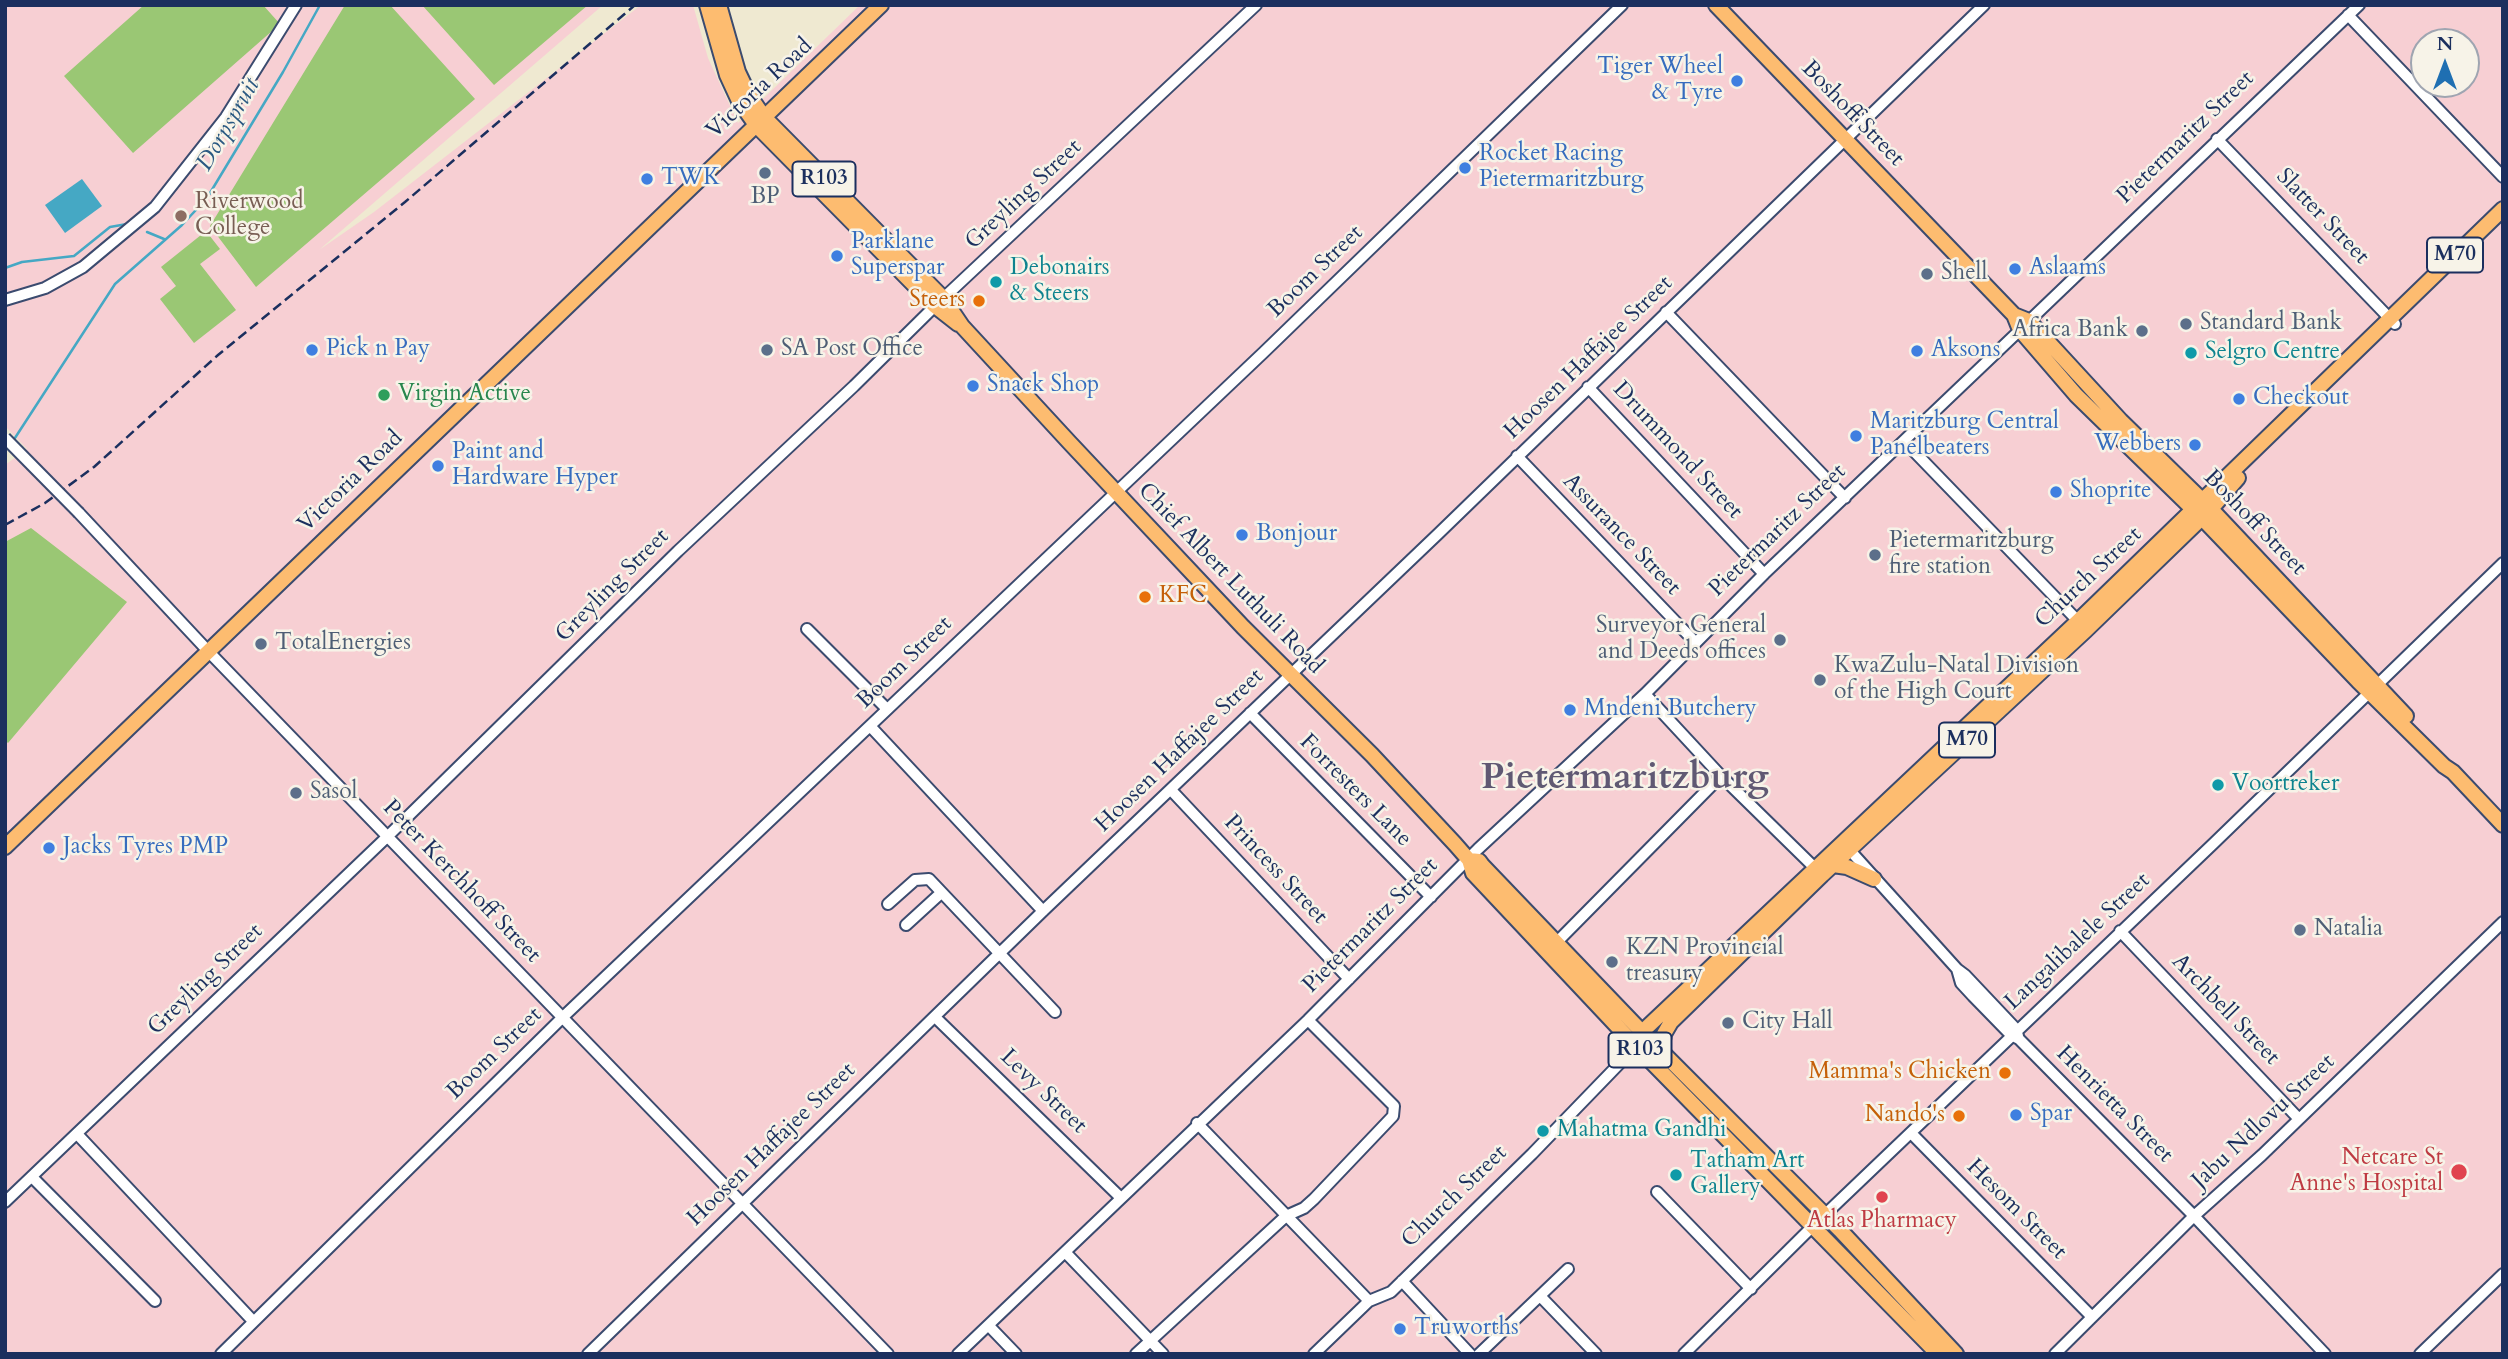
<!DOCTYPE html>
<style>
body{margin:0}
#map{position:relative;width:2508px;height:1359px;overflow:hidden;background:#efe9d1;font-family:Cardo,serif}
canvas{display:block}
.frame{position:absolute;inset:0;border:7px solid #1b2f5e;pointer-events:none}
.north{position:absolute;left:2410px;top:28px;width:70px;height:70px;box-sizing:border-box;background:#f7f3e8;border:2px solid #9fa5b1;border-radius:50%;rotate:0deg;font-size:19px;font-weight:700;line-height:28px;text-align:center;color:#1b2f5e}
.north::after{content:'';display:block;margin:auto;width:24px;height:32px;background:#1f6fb2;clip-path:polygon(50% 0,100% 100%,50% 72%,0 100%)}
</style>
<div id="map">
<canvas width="2508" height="1359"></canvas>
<div class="frame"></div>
<div class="north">N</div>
</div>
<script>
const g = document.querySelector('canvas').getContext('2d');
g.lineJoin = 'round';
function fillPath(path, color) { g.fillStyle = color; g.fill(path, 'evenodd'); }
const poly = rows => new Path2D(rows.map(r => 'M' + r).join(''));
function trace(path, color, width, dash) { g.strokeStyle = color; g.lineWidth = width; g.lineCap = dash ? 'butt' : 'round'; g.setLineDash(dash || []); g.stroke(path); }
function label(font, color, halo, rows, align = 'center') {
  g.font = font + ' Cardo,serif'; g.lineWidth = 5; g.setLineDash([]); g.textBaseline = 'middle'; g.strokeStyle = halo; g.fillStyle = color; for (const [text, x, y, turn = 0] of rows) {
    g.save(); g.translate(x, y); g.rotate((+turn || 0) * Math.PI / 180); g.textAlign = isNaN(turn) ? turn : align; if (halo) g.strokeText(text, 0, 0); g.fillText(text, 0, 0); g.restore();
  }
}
const built = poly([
 [5,5,603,5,319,250,374,212,641,5,693,5,708,58,738,123,860,5,2503,5,2503,1354,5,1354,5,465,27,449,5,426],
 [2424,42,2466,42,2466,84,2424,84]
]);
const green = poly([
 [144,5,263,5,280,24,133,153,64,76],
 [345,5,390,5,475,99,256,287,210,226],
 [422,5,588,5,494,85],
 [206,231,220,249,200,264,236,310,194,343,160,299,176,286,161,267],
 [31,528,127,602,8,743,5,740,5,542]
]);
const water = poly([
 [82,179,102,206,65,233,45,205]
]);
const stream = poly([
 [147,232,164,239],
 [5,268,22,262,74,256,110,227,127,224],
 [13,441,115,284,182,225,207,198,283,72,320,5]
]);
const minor = poly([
 [2348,15,2503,177],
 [2217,139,2395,324],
 [5,300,45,288,83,267,155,207,226,117,296,5],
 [1666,312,1845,498],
 [2029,321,2359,5],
 [1588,387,1764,574],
 [1904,441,2078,621],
 [1517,456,1695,642],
 [79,513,209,652,888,1354],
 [807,629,887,709],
 [1645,694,1721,776,1820,873],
 [1250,713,1431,897],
 [870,726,1043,911],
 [1171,790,1349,979],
 [1846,846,1957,969,1965,975,2016,1029,2018,1036],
 [888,904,915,880,929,879,1055,1012],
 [906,925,941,893],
 [2120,931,2299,1119],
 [1556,943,1721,776],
 [1957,969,1961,983,1973,996,2011,1035,2019,1039,2194,1216,2325,1354],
 [935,1017,1121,1198],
 [1197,1123,1369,1301],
 [1911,1133,2092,1317],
 [78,1135,253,1321],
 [32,1177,155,1301],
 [1657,1192,1751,1289],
 [5,1202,388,836,678,551,854,386,935,306,1256,5],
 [1065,1252,1163,1354],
 [1402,1281,1470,1354],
 [1541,1297,1596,1354],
 [989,1326,1016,1354],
 [221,1354,563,1017,1264,352,1622,5],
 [588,1354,1043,911,1438,534,1984,5],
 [958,1354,1308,1020,1478,849,1645,694,1764,574,2020,330],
 [1136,1354,1286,1216,1304,1208,1314,1199,1393,1116,1394,1106,1308,1020],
 [1314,1354,1369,1301,1391,1292,1532,1154,1620,1063,1632,1042],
 [1479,1354,1568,1269],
 [1684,1354,1813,1226,2214,843,2503,563],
 [2055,1354,2194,1216,2262,1155,2503,922],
 [2420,1354,2503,1274]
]);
const major = poly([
 [707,5,727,75,739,101,756,125,935,306,958,324],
 [719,5,738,72,749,95,764,117,943,298,962,326,1069,442,1243,627,1372,755,1455,844,1469,860,1473,873,1632,1042,1938,1354],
 [1716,5,2014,315,2020,330,2076,395,2202,518,2358,681,2444,766,2453,772,2503,825],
 [2014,315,2029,321,2121,421,2211,509,2406,716],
 [5,847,881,5],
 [1469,860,1479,861,1482,865,1642,1032,1840,1230,1956,1354],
 [1833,865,1847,867,1874,879],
 [1642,1032,2078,621,2503,209],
 [1661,1052,1664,1034,1671,1022,1822,875,2085,631,2211,509,2238,478]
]);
const rail = poly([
 [5,525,45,503,94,467,218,355,405,202,635,5]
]);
const minorBridge = poly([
 [5,438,79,513]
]);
const markers = [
 [1737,81,7,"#3f7fe0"],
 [1465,168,7,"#3f7fe0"],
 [765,173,7,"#5c6f8a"],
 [647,179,7,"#3f7fe0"],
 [181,216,7,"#8d6e63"],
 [837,256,7,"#3f7fe0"],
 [2015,269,7,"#3f7fe0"],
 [1927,274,7,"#5c6f8a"],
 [996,282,7,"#0f9aa8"],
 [979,301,7,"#e8710a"],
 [2186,324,7,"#5c6f8a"],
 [2142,331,7,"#5c6f8a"],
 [312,350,7,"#3f7fe0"],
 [767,350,7,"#5c6f8a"],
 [1917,351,7,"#3f7fe0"],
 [2191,353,7,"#0f9aa8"],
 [973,386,7,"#3f7fe0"],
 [384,395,7,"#2e9e5b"],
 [2239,399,7,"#3f7fe0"],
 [1856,436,7,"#3f7fe0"],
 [2195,445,7,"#3f7fe0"],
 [438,466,7,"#3f7fe0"],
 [2056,492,7,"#3f7fe0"],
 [1242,535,7,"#3f7fe0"],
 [1875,555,7,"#5c6f8a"],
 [1145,597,7,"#e8710a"],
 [1780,640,7,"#5c6f8a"],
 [261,644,7,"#5c6f8a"],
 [1820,680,7,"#5c6f8a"],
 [1570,710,7,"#3f7fe0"],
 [2218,785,7,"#0f9aa8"],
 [296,793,7,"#5c6f8a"],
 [49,848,7,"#3f7fe0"],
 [2300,930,7,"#5c6f8a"],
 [1612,962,7,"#5c6f8a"],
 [1728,1023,7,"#5c6f8a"],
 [2005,1073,7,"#e8710a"],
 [2016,1115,7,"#3f7fe0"],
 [1959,1116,7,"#e8710a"],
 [1543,1131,7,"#0f9aa8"],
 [2459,1172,9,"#e0444e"],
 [1676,1175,7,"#0f9aa8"],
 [1882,1197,7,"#e0444e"],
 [1400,1329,7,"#3f7fe0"]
];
const shields = [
 [824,179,63],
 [2455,255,56],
 [1967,740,56],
 [1640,1050,63]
];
const shieldNames = [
 ["R103",824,179],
 ["M70",2455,255],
 ["M70",1967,740],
 ["R103",1640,1050]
];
const shopNames = [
 ["Tiger Wheel",1723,68,"right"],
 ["& Tyre",1723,94,"right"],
 ["Rocket Racing",1479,155],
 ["Pietermaritzburg",1479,181],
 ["TWK",661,179],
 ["Parklane",851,243],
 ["Superspar",851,269],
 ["Aslaams",2029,269],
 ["Pick n Pay",326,350],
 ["Aksons",1931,351],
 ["Snack Shop",987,386],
 ["Checkout",2253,399],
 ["Maritzburg Central",1870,423],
 ["Panelbeaters",1870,449],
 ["Webbers",2181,445,"right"],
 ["Paint and",452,453],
 ["Hardware Hyper",452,479],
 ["Shoprite",2070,492],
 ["Bonjour",1256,535],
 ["Mndeni Butchery",1584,710],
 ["Jacks Tyres PMP",63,848],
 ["Spar",2030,1115],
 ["Truworths",1414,1329]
];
const streetNames = [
 ["Victoria Road",760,89,-43],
 ["Boshoff Street",1852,114,46],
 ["Pietermaritz Street",2186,138,-44],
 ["Greyling Street",1024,195,-43],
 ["Slatter Street",2322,217,46],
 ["Boom Street",1316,272,-44],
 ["Hoosen Haffajee Street",1589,358,-44],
 ["Drummond Street",1677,451,47],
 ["Victoria Road",351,482,-44],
 ["Boshoff Street",2254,523,46],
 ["Pietermaritz Street",1778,531,-44],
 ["Assurance Street",1621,535,46],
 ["Church Street",2089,578,-43],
 ["Chief Albert Luthuli Road",1230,579,46],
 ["Greyling Street",613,586,-45],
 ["Boom Street",905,663,-44],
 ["Hoosen Haffajee Street",1180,751,-44],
 ["Forresters Lane",1355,791,45],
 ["Princess Street",1275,870,47],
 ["Peter Kerchhoff Street",461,882,46],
 ["Pietermaritz Street",1371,926,-45],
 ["Langalibalele Street",2078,942,-43],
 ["Greyling Street",206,980,-44],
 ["Archbell Street",2225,1010,46],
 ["Boom Street",495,1054,-44],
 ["Levy Street",1043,1092,44],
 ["Henrietta Street",2114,1105,45],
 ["Jabu Ndlovu Street",2264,1122,-43],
 ["Hoosen Haffajee Street",772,1145,-44],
 ["Church Street",1455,1197,-44],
 ["Hesom Street",2016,1210,45]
];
const serviceNames = [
 ["BP",765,198,"center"],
 ["Shell",1941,274],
 ["Standard Bank",2200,324],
 ["Africa Bank",2128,331,"right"],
 ["SA Post Office",781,350],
 ["Pietermaritzburg",1889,542],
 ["fire station",1889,568],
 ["Surveyor General",1766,627,"right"],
 ["and Deeds offices",1766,653,"right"],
 ["TotalEnergies",275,644],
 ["KwaZulu-Natal Division",1834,667],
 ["of the High Court",1834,693],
 ["Sasol",310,793],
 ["Natalia",2314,930],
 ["KZN Provincial",1626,949],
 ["treasury",1626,975],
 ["City Hall",1742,1023]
];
const educationNames = [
 ["Riverwood",195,203],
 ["College",195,229]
];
const cultureNames = [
 ["Debonairs",1010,269],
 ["& Steers",1010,295],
 ["Selgro Centre",2205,353],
 ["Voortreker",2232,785],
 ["Mahatma Gandhi",1557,1131],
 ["Tatham Art",1690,1162],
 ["Gallery",1690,1188]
];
const foodNames = [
 ["Steers",965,301],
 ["KFC",1159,597,"left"],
 ["Mamma's Chicken",1991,1073],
 ["Nando's",1945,1116]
];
const leisureNames = [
 ["Virgin Active",398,395]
];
const healthNames = [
 ["Netcare St",2443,1159],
 ["Anne's Hospital",2443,1185],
 ["Atlas Pharmacy",1882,1222,"center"]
];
const waterNames = [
 ["Dorpspruit",229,125,-60]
];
const townNames = [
 ["Pietermaritzburg",1625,779]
];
fillPath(built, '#f7cfd3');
fillPath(green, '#9ac774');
fillPath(water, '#45a8c4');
trace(stream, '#45a8c4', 2.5);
trace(minor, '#3b4b6f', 14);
trace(major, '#3b4b6f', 18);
trace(minor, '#fff', 10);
trace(major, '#fdbc70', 14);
trace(rail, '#1b2f5e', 2.5, [10, 5]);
trace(minorBridge, '#3b4b6f', 14, []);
trace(minorBridge, '#fff', 10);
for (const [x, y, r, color] of markers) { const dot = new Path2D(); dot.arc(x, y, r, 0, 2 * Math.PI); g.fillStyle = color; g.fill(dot); trace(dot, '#f7f3e8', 2.5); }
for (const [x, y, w] of shields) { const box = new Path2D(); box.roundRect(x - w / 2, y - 17.5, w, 35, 5); g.fillStyle = '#f7f3e8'; g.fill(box); trace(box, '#1b2f5e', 2); }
label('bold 21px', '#1b2f5e', null, shieldNames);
label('23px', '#366cbe', '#f7f3e8', shopNames, 'left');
label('23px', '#1b2f5e', '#f7f3e8', streetNames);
label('23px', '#4e5e75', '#f7f3e8', serviceNames, 'left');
label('23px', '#785e54', '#f7f3e8', educationNames, 'left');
label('23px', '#0d838f', '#f7f3e8', cultureNames, 'left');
label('23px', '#c56008', '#f7f3e8', foodNames, 'right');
label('23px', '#27864d', '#f7f3e8', leisureNames, 'left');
label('23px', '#be3a42', '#f7f3e8', healthNames, 'right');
label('italic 24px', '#2a5982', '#f7f3e8', waterNames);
label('bold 37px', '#605973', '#f7f3e8', townNames);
</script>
